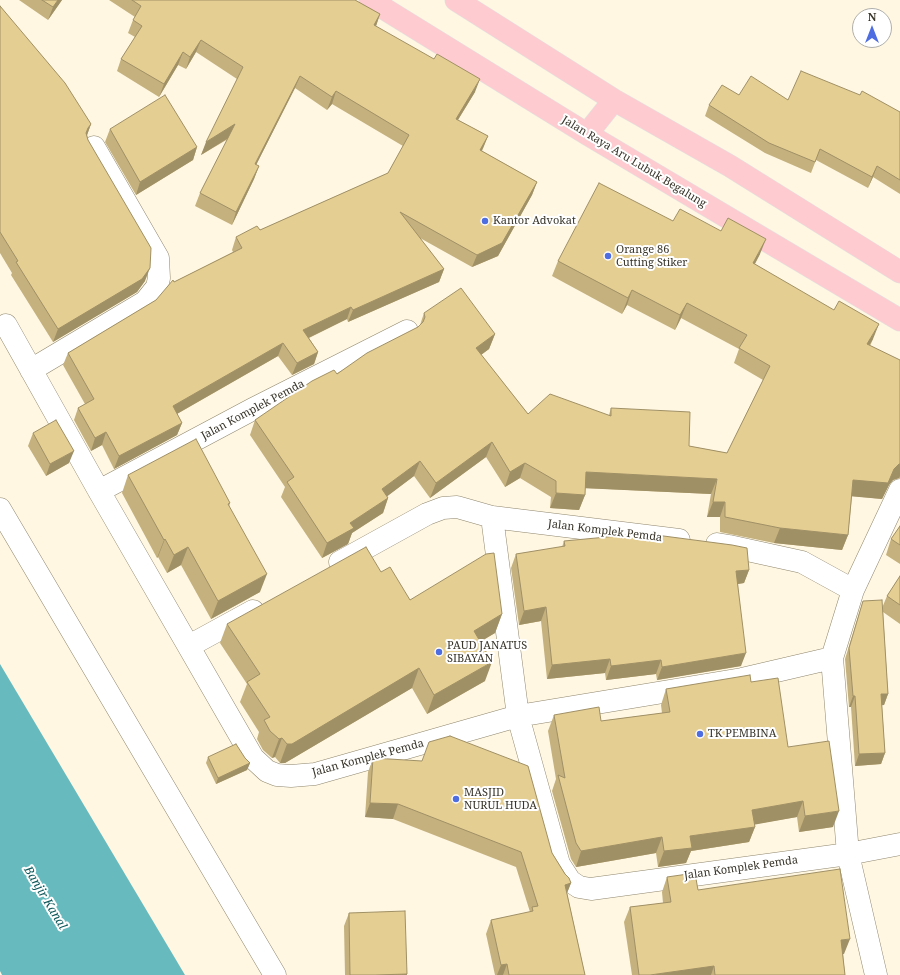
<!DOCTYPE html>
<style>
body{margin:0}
#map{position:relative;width:900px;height:975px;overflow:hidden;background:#fff7e2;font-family:"Noto Serif",serif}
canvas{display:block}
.north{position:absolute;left:852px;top:8px;width:40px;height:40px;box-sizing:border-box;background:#fff;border:1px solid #afaeaa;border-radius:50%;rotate:0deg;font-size:11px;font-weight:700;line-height:16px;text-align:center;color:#38352a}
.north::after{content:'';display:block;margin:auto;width:14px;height:18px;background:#4e6de1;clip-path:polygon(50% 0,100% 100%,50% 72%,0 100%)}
</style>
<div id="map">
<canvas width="900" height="975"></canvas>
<div class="north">N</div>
</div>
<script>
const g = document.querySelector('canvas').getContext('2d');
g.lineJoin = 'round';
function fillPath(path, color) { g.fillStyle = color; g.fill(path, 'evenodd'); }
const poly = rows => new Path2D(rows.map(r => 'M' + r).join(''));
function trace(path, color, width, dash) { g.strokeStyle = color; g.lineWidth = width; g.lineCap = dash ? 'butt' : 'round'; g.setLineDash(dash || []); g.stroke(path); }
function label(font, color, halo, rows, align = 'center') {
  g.font = font + ' "Noto Serif",serif'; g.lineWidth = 4; g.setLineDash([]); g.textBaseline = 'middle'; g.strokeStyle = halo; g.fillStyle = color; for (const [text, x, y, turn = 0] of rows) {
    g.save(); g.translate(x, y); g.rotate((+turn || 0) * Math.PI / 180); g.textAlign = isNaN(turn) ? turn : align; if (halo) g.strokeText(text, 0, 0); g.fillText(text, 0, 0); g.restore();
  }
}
const water = poly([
 [0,664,185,975,2,975,0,971]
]);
const minor = poly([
 [6,325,99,491,253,758,267,771,277,775,291,776,315,774,518,716,742,679,832,658],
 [31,370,145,302,157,287,159,278,158,258,94,147],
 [99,491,253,409,407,331],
 [0,509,275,975],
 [679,540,492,517,518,716,559,864,570,881,579,887,591,889,848,854,900,844],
 [717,544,729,546,802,562,853,590],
 [340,562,427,514,443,508,457,507,492,517],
 [189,646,253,611],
 [876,975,848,854,832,658,853,590,900,490]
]);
const primary = poly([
 [370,0,587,134,900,320],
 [456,0,614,100,730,166,900,272],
 [587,134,614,100]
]);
const wall = poly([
 [19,0,62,0,48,20],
 [109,0,355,0,380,14,376,26,475,92,458,120,488,136,482,151,537,182,532,195,498,256,472,267,420,238,444,269,439,282,348,322,347,319,309,338,318,352,314,364,292,375,278,356,177,414,182,423,177,435,114,469,102,445,91,451,74,420,78,408,85,404,63,365,68,353,156,300,174,282,233,252,232,250,236,237,260,230,388,173,403,146,332,104,327,110,295,88,256,165,259,166,254,179,232,225,195,206,200,193,228,139,201,155,237,79,196,52,186,69,178,65,159,97,117,71,121,59,135,37,128,33,133,20,135,17],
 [0,6,91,124,87,135,88,140,145,281,137,292,53,342,11,275,12,273,0,253],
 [739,95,788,100,900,112,900,194,873,177,868,188,816,160,811,173,765,153,705,116,709,105],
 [110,129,197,147,193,160,136,195,105,142],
 [673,221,760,254,755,264,873,339,870,346,900,360,900,478,893,480,889,485,882,499,852,496,848,535,842,550,774,543,720,532,720,517,707,517,711,494,585,488,585,495,579,510,550,508,551,497,520,478,505,487,486,457,430,498,414,476,387,496,388,498,383,513,352,533,348,544,322,558,281,497,285,487,250,435,255,420,418,327,420,325,424,313,495,334,489,349,481,355,528,414,609,415,611,408,689,446,727,453,763,380,734,363,739,349,681,318,675,330,627,305,622,314,552,276,558,261],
 [33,433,69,463,46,476,28,446],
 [128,475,230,503,229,507,260,592,211,619,181,565,167,573,158,557,157,558,122,493],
 [900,526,900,564,886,555,891,539],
 [640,537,749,570,744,583,738,584,741,666,657,680,656,674,606,680,605,673,547,679,541,621,519,625,511,568,516,554,562,547,564,541],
 [381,572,410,600,502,614,495,633,480,641,485,681,427,714,412,688,285,763,280,763,275,757,272,758,263,750,257,739,259,732,240,702,247,684,220,643,227,624],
 [900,576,900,624,883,612,888,694,884,705,882,705,885,753,881,764,855,766,851,707,849,707,845,659,863,601,882,608,887,596],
 [751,682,833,827,799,832,797,817,755,824,755,827,749,842,691,851,686,863,658,867,656,853,576,867,571,859,552,791,556,779,548,731,554,715,601,721,662,713,661,705,666,689],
 [208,757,245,758,250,763,247,770,216,784,206,763],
 [373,758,552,853,571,883,567,893,585,975,495,975,486,934,491,920,530,912,516,867,393,819,365,817,368,772],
 [667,877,844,954,843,954,845,975,632,975,624,922,630,907,663,903,662,892],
 [349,913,407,975,345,975,344,926]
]);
const shadedWall = poly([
 [58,0,62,0,48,20,53,7],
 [380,14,376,26,374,25],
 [201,40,196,52,186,69,190,57],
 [183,52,178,65,159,97,164,84],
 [300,76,295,88,250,177,255,164],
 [480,79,475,92,451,131,456,119],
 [336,91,332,104,327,110,332,97],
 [91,124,86,138,83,141,88,128],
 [235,124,230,137,201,155,206,142],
 [488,136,483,148,475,163,480,150],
 [197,147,193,160,136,195,140,182],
 [259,166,254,179,232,225,236,212],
 [877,166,873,177,868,188,872,177],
 [537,182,532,195,498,256,472,267,477,255],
 [766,239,760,254,747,278,753,263],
 [150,268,145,281,137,292,53,342,58,329],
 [444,269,439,282,348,322,353,310],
 [632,290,627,305,622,314,628,298],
 [687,303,681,318,675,330,680,315],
 [351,307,347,319,298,343,303,330],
 [879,324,873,339,861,359,867,344],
 [495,334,489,349,470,363,476,348],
 [283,343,278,356,168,419,173,406],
 [318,352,314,364,292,375,297,363],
 [182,423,177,435,114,469,119,456],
 [106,432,102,445,91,451,95,438],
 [492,442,486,457,430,498,436,483],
 [74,451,69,463,46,476,50,464],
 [420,461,414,476,377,504,382,489],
 [525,463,520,478,505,487,510,472],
 [900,464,900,476,899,478,893,480,889,485,882,499,848,496,853,480],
 [586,472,717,479,711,494,581,488],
 [556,493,585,495,579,510,550,508],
 [388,498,383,513,352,533,348,544,322,558,327,543,350,523],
 [713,502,725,502,720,517,707,517],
 [780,528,848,535,842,550,774,543],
 [165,539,158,557,157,558,164,540],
 [188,547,181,565,167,573,174,555],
 [749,570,744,583,731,585,736,571],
 [267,574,260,592,211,619,218,601],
 [546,607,541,621,519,625,524,611],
 [502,614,495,633,467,650,474,631],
 [746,653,741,666,657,680,662,667],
 [610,659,605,673,547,679,552,665],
 [661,660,656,674,606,680,611,666],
 [492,662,485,681,427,714,434,695],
 [419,668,412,688,285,763,280,763,287,744],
 [881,694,888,694,884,705,877,706],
 [853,696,855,696,851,707,849,707],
 [282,738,275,757,272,758,279,739],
 [885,753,881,764,855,766,859,754],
 [250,763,247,770,216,784,218,778],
 [803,801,797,817,747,826,752,810],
 [370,803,398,804,393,819,365,817],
 [839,811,833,827,799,832,805,816],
 [755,827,749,842,691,851,686,863,658,867,664,851,690,836],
 [662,837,656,853,576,867,581,851],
 [571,883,565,898,565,885],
 [850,939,844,954,836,955,841,940],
 [507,964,503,975,497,975,501,965],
 [714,966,711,975,650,975],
 [407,974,407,975,375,975]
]);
const building = poly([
 [42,0,58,0,53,7,42,0],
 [132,0,355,0,380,14,374,25,434,59,437,54,480,79,456,119,488,136,480,150,537,182,502,243,477,255,400,212,444,269,353,310,351,307,303,330,318,352,297,363,283,343,173,406,182,423,119,456,106,432,95,438,78,408,94,399,68,353,156,300,173,280,174,282,242,248,236,237,257,226,260,230,388,173,409,135,336,91,332,97,300,76,255,164,259,166,236,212,200,193,235,124,206,142,243,67,201,40,190,57,183,52,164,84,121,59,142,26,133,20,141,6,132,0],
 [0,6,65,83,91,124,88,128,86,133,88,140,151,248,150,268,142,279,58,329,16,262,18,261,0,232,0,6],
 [801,71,860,95,862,91,900,112,900,180,877,166,872,177,820,149,815,162,769,143,709,105,722,85,739,95,751,76,788,100,801,71],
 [165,95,197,147,140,182,110,129,165,95],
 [599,183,673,221,680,209,721,231,728,218,766,239,753,263,834,310,839,301,879,324,867,344,900,360,900,464,899,464,894,469,888,483,853,480,848,535,780,528,725,517,725,502,713,502,717,479,586,472,585,495,556,493,556,481,525,463,510,472,492,442,436,483,420,461,382,489,388,498,350,523,354,528,327,543,287,482,294,477,255,420,312,381,334,370,337,374,367,353,418,327,423,322,425,317,424,313,461,288,495,334,476,348,528,414,550,394,611,416,611,408,690,412,689,446,727,453,770,366,739,348,747,335,687,303,680,315,632,290,628,298,558,261,599,183],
 [56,420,74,451,50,464,33,433,56,420],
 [196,439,230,503,228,504,267,574,218,601,188,547,174,555,165,539,164,540,128,475,196,439],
 [900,526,900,545,891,539,900,526],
 [639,534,640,537,656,535,732,545,747,548,749,570,736,571,746,653,662,667,661,660,611,666,610,659,552,665,546,607,524,611,516,554,565,546,564,541,639,534],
 [366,547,381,572,390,567,410,600,486,554,494,553,502,614,474,631,492,662,434,695,419,668,292,744,287,744,282,738,279,739,270,731,264,720,270,717,247,682,260,674,227,624,366,547],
 [900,576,900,605,887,596,900,576],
 [882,600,888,694,881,694,885,753,859,754,855,696,853,696,849,648,863,601,882,600],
 [750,675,751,682,778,678,788,747,829,741,839,811,805,816,803,801,752,810,755,827,690,836,692,848,664,851,662,837,581,851,576,843,558,775,565,778,554,715,599,707,601,721,670,712,666,689,750,675],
 [450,736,528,766,552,853,565,874,569,878,571,883,565,885,585,975,509,975,507,964,501,965,491,920,533,911,532,907,538,906,521,852,398,804,370,803,373,758,422,761,429,742,450,736],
 [236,744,245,758,250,763,218,778,208,757,236,744],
 [840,869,850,939,841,940,845,975,715,975,714,966,650,975,639,975,630,907,671,902,667,877,695,873,698,890,840,869],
 [405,911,407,974,375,975,350,975,349,913,405,911]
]);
const markers = [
 [485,221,4,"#4e6de1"],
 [608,256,4,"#4e6de1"],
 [439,652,4,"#4e6de1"],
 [700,734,4,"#4e6de1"],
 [456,799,4,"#4e6de1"]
];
const streetNames = [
 ["Jalan Raya Aru Lubuk Begalung",634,162,31],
 ["Jalan Komplek Pemda",253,410,-28],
 ["Jalan Komplek Pemda",605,531,7],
 ["Jalan Komplek Pemda",368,758,-15],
 ["Jalan Komplek Pemda",741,868,-8]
];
const poiNames = [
 ["Kantor Advokat",493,221],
 ["Orange 86",616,250],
 ["Cutting Stiker",616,263],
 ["PAUD JANATUS",447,646],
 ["SIBAYAN",447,659],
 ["TK PEMBINA",708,734],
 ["MASJID",464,793],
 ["NURUL HUDA",464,806]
];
const waterNames = [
 ["Banjir Kanal",45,898,59]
];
fillPath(water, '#67bbbf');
trace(minor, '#8f866e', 23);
trace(primary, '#e3e3e1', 23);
trace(minor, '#fff', 22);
trace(primary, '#fdcbd0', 22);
fillPath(wall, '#c5b17e');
fillPath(shadedWall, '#a09066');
fillPath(building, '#e5ce92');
trace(building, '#a09066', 1);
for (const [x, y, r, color] of markers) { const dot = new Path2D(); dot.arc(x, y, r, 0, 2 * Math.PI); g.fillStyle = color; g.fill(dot); trace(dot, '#fff', 1.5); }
label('11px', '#38352a', '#fff', streetNames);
label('11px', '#38352a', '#fff', poiNames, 'left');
label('italic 12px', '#0e585b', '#fff', waterNames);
</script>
